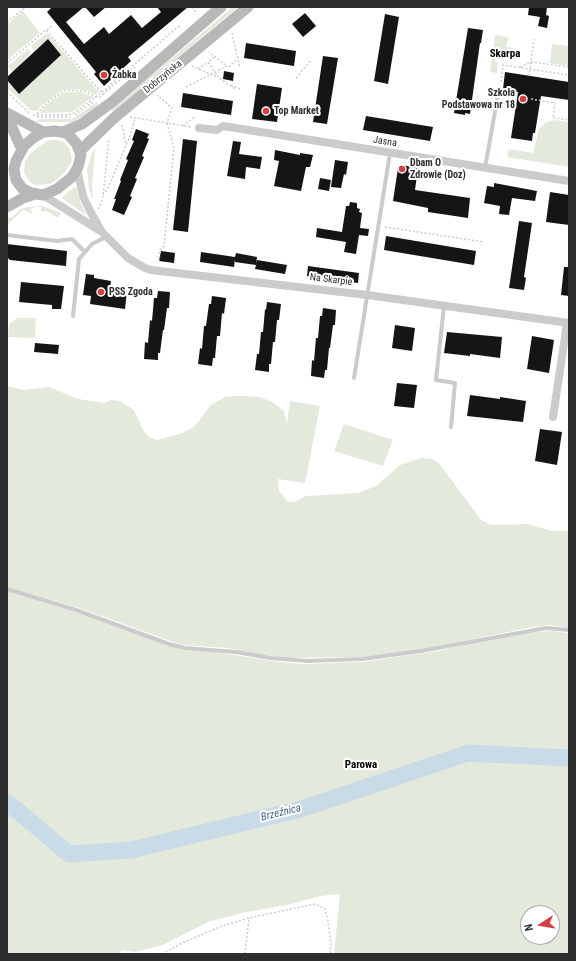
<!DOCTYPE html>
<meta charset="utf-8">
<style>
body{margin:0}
#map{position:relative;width:576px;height:961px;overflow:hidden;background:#fff;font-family:"Roboto Condensed",sans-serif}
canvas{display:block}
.frame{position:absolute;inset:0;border:8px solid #2e2e2e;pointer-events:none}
.north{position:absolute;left:520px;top:905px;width:40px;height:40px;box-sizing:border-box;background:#fff;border:1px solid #ababab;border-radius:50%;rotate:258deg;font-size:11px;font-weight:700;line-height:16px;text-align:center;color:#2e2e2e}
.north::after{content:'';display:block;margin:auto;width:14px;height:18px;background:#d53f42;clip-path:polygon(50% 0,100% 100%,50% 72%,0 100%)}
</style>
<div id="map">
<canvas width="576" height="961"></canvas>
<div class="frame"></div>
<div class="north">N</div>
</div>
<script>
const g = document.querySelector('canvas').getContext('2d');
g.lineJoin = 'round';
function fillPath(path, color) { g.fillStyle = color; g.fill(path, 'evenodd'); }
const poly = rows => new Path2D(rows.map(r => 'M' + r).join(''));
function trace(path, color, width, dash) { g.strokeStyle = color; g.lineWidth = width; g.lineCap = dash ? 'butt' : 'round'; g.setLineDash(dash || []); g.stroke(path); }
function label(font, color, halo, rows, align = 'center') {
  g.font = font + ' "Roboto Condensed",sans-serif'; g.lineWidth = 4; g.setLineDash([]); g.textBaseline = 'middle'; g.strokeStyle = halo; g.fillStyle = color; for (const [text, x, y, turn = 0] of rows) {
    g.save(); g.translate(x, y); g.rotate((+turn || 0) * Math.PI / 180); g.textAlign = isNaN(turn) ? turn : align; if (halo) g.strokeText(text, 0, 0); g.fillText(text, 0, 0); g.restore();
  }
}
const green = poly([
 [233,7,238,7,113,112,111,109],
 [23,11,40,33,7,60,7,24],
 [47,33,99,92,95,95,88,91,76,89,62,90,40,107,37,111,31,110,7,88,7,80,19,94,61,55,48,39,34,51,31,46],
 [495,35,508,37,506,47,519,49,518,58,496,55,495,62,498,62,497,73,490,72],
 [552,44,569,46,569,66,550,63],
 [28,49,31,53,26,58,27,60,13,72,8,66],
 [68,92,81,92,93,97,72,112,40,113,44,107,63,93],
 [97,102,98,105,93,110,74,122,36,122,39,119,72,119],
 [554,120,569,122,569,167,507,157,509,149,533,153,539,129,546,122],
 [52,140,58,140,65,143,69,148,71,154,72,161,64,173,56,180,50,184,36,185,31,183,25,175,24,172,25,161,33,151,47,141],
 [97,145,95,151,92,186,93,197,92,198,89,188,87,169,92,153],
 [74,187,76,187,80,201,86,215,62,198],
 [42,206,61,213,58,218,48,212,41,211,41,207,36,207,30,209,33,212,31,214,25,210,22,211,7,225,7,218,12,217,21,209,28,207],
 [17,318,36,318,35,338,8,337,9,324],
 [7,386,24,390,49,387,78,399,105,403,111,400,120,401,134,410,143,430,147,435,151,438,157,440,180,434,194,427,211,405,225,397,237,396,249,396,260,397,272,402,284,411,287,423,290,401,320,406,305,483,278,479,279,491,287,501,295,502,306,496,358,493,376,486,400,465,421,458,432,459,439,463,481,520,491,525,527,524,552,531,569,531,569,628,550,625,533,627,418,650,364,657,288,658,254,654,228,648,183,645,173,642,82,609,7,587],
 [344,424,393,440,383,466,334,451],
 [7,591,75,612,181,649,222,653,279,662,305,664,361,662,439,651,472,643,535,632,551,631,569,633,569,954,334,954,340,894,320,896,287,905,246,912,208,922,163,945,134,952,122,950,119,954,7,954],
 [528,913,552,913,552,937,528,937]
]);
const river = poly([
 [7,802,69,854,131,850,301,809,468,753,569,758]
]);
const building = poly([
 [52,7,84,7,66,22,84,44,104,27,109,34,131,15,142,28,161,12,157,7,188,7,128,57,131,61,104,86,94,74,96,72,47,12],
 [85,7,106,7,94,17],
 [529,7,547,7,546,15,549,16,547,28,538,26,540,17,528,15],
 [305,13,316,26,303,37,292,24],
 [385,14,399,17,388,84,374,81],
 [468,28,483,30,481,43,480,43,470,114,465,113,465,115,454,113],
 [48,39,61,55,19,94,7,80,7,77],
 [246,43,296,51,294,66,244,58],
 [323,56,338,58,327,124,313,122],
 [224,71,234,73,233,81,223,79],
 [505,72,569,82,569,100,541,96,535,133,533,133,532,141,511,138,518,92,503,89],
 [257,84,282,88,277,122,252,119],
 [183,93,233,101,231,115,181,107],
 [366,116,433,127,430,141,363,130],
 [136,129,149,134,147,138,149,139,142,156,144,157,135,178,137,179,130,196,132,197,124,215,112,210,116,199,114,199,121,181,120,180,128,160,126,159,134,141,132,140],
 [183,139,197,141,188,232,173,230],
 [233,141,241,142,239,154,262,157,260,169,246,167,245,179,227,176],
 [275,150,300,155,300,153,313,155,310,167,306,167,301,191,274,186,279,161,274,160],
 [335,160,348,162,346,175,344,174,341,188,331,187],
 [402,165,418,168,415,190,470,198,468,218,428,212,428,208,393,201,398,168],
 [320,178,331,180,329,191,318,189],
 [494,183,537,191,535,201,512,198,509,215,499,214,500,206,484,203,487,186,494,187],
 [550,192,569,195,569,225,546,222],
 [350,202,357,203,357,208,360,209,359,212,362,213,360,228,369,229,368,236,359,235,356,254,344,252,346,242,316,237,317,228,342,232,346,206,349,206],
 [519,221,532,223,524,277,526,278,524,290,509,288],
 [386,236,476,251,474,265,384,250],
 [7,244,67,251,66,266,10,260,7,257],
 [161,251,175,253,174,263,159,261],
 [201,252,235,257,236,253,257,257,256,265,235,262,235,259,234,267,200,262],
 [257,260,287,265,285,274,255,269],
 [308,266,359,273,358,283,307,276],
 [564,267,569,267,569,296,561,295],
 [86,274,94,275,94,278,111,281,110,289,127,291,125,309,90,304,91,296,83,295],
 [21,282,64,286,61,309,52,309,52,305,19,302],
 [158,291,170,292,169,308,167,308,164,330,163,330,160,353,158,353,158,360,144,359,145,342,148,343,150,320,152,321,154,298,157,298],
 [212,296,226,298,224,314,222,313,220,336,217,336,215,358,213,358,212,366,198,364,200,348,202,349,204,326,206,326,209,304,211,304],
 [267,302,281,304,279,320,277,320,275,342,273,342,271,364,269,364,269,372,255,370,257,354,259,354,261,332,263,332,265,309,266,310],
 [323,308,336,310,335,325,333,325,330,348,329,348,327,370,325,370,324,378,311,376,312,360,314,361,316,338,318,338,320,316,322,316],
 [395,325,415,328,412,351,392,348],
 [447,332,502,337,500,358,470,354,470,356,444,353],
 [532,336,554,340,549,373,527,369],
 [35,343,59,345,58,354,34,352],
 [397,383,417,385,414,408,394,406],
 [470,395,500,399,500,397,526,401,523,422,467,416],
 [540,429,562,432,557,465,535,461]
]);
const path = poly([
 [192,7,197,14],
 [7,22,26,7],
 [47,30,51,26],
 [232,33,240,68],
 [214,57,208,62,209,64,219,78,235,89],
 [7,63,46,30,103,94,98,99],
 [192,66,217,77],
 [229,67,238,58],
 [520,67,531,62,569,67],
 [198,69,208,62],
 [529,76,534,39],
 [296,78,311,60],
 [501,82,503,65,569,75],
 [231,85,240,89],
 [186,87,227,66,209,52],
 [7,92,30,114],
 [103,94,135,67],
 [531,99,555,103,553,118,569,120],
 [37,114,47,103,62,92,67,90,84,91,96,97,98,99],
 [33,115,66,115,74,113,101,93,179,26,181,28],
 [75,115,93,102],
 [37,117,70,117],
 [130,117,167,123,172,108,157,95],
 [122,125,126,145],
 [183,126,196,116],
 [103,195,108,188,130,136,135,118],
 [98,209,101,204,103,196,109,138],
 [385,227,484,242],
 [159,262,160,250,164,246,174,148,167,123,191,127],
 [162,954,182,943,222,926,249,918,315,904,325,909,328,921,331,944,330,954],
 [245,954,249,918]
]);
const lane = poly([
 [485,168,499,89],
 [7,235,57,241,72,239,85,252],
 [444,306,436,380,455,383,451,427],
 [73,316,79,259,92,244,106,237],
 [354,378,390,153],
 [7,589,76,610,169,644,185,648,236,652,270,658,308,661,362,659,421,651,546,628,569,630]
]);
const street = poly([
 [199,128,217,130,223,126,569,181],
 [77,169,83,196,90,211,102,232,128,258,145,268,151,270,367,295,569,323],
 [43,195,102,232],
 [553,417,567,323]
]);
const secondary = poly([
 [7,113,43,132],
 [7,116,22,150],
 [55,131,67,133,76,143,81,155,78,167,72,177,57,189,43,195,31,193,23,189,16,180,14,169,16,161,24,146,33,138,43,132,55,131],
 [63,132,82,124,112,102,221,7],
 [80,151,114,118,248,7],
 [7,207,23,198,35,194]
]);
const markers = [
 [104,75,4,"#d53f42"],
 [523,99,4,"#d53f42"],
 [266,111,4,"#d53f42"],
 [402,169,4,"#d53f42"],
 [101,292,4,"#d53f42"]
];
const poiNames = [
 ["Żabka",112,75],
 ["Szkoła",515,93,"right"],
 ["Podstawowa nr 18",515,105,"right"],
 ["Top Market",274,111],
 ["Dbam O",410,163],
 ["Zdrowie (Doz)",410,175],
 ["PSS Zgoda",109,292]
];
const streetNames = [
 ["Dobrzyńska",163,77,-39],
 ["Jasna",385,142,9],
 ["Na Skarpie",331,280,7]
];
const neighbourhoodNames = [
 ["Skarpa",505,54],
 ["Parowa",361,765]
];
const waterNames = [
 ["Brzeźnica",281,813,-14]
];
fillPath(green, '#e3eadc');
trace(river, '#cadbe8', 17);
fillPath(building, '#151515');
trace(path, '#cbcbcb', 1.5, [2, 2]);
trace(lane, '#cbcbcb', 4);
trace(street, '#cbcbcb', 8);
trace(secondary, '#b8b8b8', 11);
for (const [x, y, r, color] of markers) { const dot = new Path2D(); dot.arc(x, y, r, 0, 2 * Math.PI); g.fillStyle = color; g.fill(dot); trace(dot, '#fff', 1.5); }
label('bold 10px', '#2e2e2e', '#fff', poiNames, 'left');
label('10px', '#2e2e2e', '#fff', streetNames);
label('bold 11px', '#000', '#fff', neighbourhoodNames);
label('italic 11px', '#436988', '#fff', waterNames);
</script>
